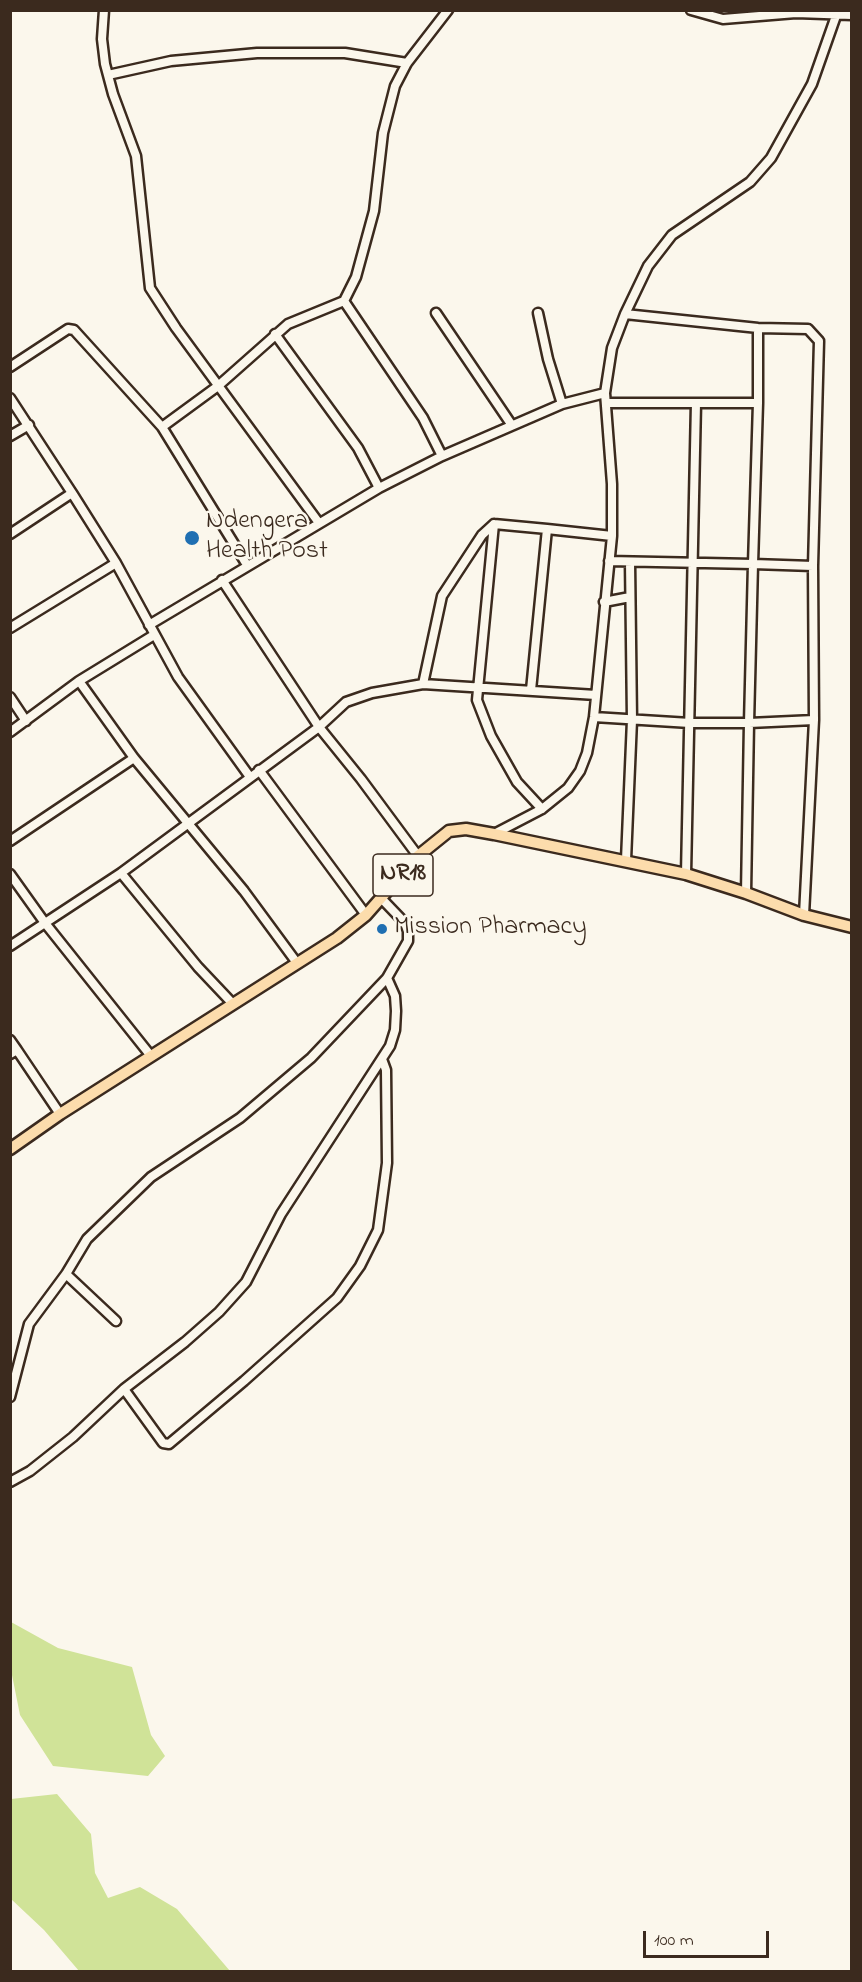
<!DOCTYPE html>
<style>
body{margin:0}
#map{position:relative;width:862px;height:1982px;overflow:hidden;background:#fbf7ec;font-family:"Indie Flower",sans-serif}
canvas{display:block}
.frame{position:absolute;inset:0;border:12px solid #3b2a1e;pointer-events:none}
.scale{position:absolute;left:643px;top:1931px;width:126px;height:27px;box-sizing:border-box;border:3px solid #3b2a1e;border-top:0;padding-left:8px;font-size:18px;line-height:21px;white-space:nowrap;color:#3b2a1e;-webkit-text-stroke:4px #fbf7ec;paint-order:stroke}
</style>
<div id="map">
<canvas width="862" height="1982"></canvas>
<div class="frame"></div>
<div class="scale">100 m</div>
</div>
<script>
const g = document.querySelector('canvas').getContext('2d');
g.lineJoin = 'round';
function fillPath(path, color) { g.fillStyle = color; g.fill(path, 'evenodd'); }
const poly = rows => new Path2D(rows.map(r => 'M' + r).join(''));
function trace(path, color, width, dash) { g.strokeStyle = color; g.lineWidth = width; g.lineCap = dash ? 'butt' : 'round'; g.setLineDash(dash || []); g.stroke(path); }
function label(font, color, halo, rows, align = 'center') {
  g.font = font + ' "Indie Flower",sans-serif'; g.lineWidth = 5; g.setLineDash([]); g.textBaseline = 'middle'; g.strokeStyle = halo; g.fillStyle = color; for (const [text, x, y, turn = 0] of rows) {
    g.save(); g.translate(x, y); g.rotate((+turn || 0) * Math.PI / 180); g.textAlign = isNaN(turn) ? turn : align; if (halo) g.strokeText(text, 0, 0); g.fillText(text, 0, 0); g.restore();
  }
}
const green = poly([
 [11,1622,58,1648,132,1667,151,1735,165,1756,148,1776,53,1766,20,1715,11,1670],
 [57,1794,91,1834,95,1873,108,1898,140,1887,177,1909,230,1971,79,1971,44,1930,11,1899,11,1799]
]);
const minor = poly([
 [104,10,102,39,105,64,113,94,136,156,150,288,176,328,319,523],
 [691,10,723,19,796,13,852,15],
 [108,75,171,61,257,53,345,53,407,63],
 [344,301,423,418,442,456],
 [436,313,511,424],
 [538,313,548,359,562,404],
 [625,314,758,328,808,329,819,341,813,566,814,720,804,915],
 [275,334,358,448,379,488],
 [10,367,68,329,74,330,162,427,247,565],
 [10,398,72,493],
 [606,403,758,403,753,564,813,566],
 [758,403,758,328],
 [162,427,218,386,288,324,344,301,356,277,374,211,383,133,395,86,407,63,448,10],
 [10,436,29,425],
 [494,524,477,700,491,736,517,782,542,809],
 [10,534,72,493,116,563,178,677,250,777],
 [604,602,630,597],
 [149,625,379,488,442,456,562,404,605,393],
 [10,628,116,563],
 [79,681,134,758,244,891,297,963],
 [423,684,442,596,482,535,494,524,547,529],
 [531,690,547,529,612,536],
 [10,697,26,721],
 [594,717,690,723,749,723,753,564,609,561],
 [10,732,79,681,154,635],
 [259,770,366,915],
 [494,834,542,809,568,788,580,771,587,753,594,717,612,536,612,484,605,393,612,348,625,314,648,266,672,235,750,182,771,158,812,84,837,13],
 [10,841,134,758],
 [418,856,361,779,319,727,346,702,372,693,423,684,596,695],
 [626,860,632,720,630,562],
 [121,873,198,967,233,1004],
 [10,874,45,923,151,1056],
 [686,874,696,403],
 [746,893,749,723,814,720],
 [10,946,121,873,319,727,222,580],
 [10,1040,17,1050,10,1054],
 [17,1050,60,1114],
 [66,1274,116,1321],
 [124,1389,163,1443,169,1444,244,1381,337,1298,360,1266,378,1230,387,1163,386,1070,382,1059],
 [10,1397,29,1324,66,1274,87,1239,151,1177,240,1118,311,1058,387,978,408,941,408,931,405,923,381,898],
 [10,1482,30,1471,73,1437,124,1389,185,1342,219,1312,246,1282,281,1214,390,1046,395,1030,396,1011,395,996,387,978]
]);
const major = poly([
 [10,1149,60,1114,337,938,366,915,418,856,449,831,466,829,494,834,686,874,746,893,804,915,852,927]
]);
const markers = [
 [192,538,8,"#1f6fb2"],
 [382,929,6,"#1f6fb2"]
];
const shields = [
 [403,875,60]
];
const shieldNames = [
 ["NR18",403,875]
];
const poiNames = [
 ["Ndengera",206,523],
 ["Health Post",206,553],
 ["Mission Pharmacy",394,929]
];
fillPath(green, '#d0e398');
trace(minor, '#3b2a1e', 13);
trace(major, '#3b2a1e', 15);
trace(minor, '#fbf7ec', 8);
trace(major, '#fcdcac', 10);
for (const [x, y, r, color] of markers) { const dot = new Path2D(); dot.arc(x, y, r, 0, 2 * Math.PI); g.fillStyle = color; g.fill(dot); trace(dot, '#fbf7ec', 2); }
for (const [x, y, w] of shields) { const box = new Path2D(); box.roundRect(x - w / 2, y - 21, w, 42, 4.5); g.fillStyle = '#fbf7ec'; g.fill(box); trace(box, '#3b2a1e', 1.5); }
label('bold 24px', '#3b2a1e', null, shieldNames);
label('26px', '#3b2a1e', '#fbf7ec', poiNames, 'left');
</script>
